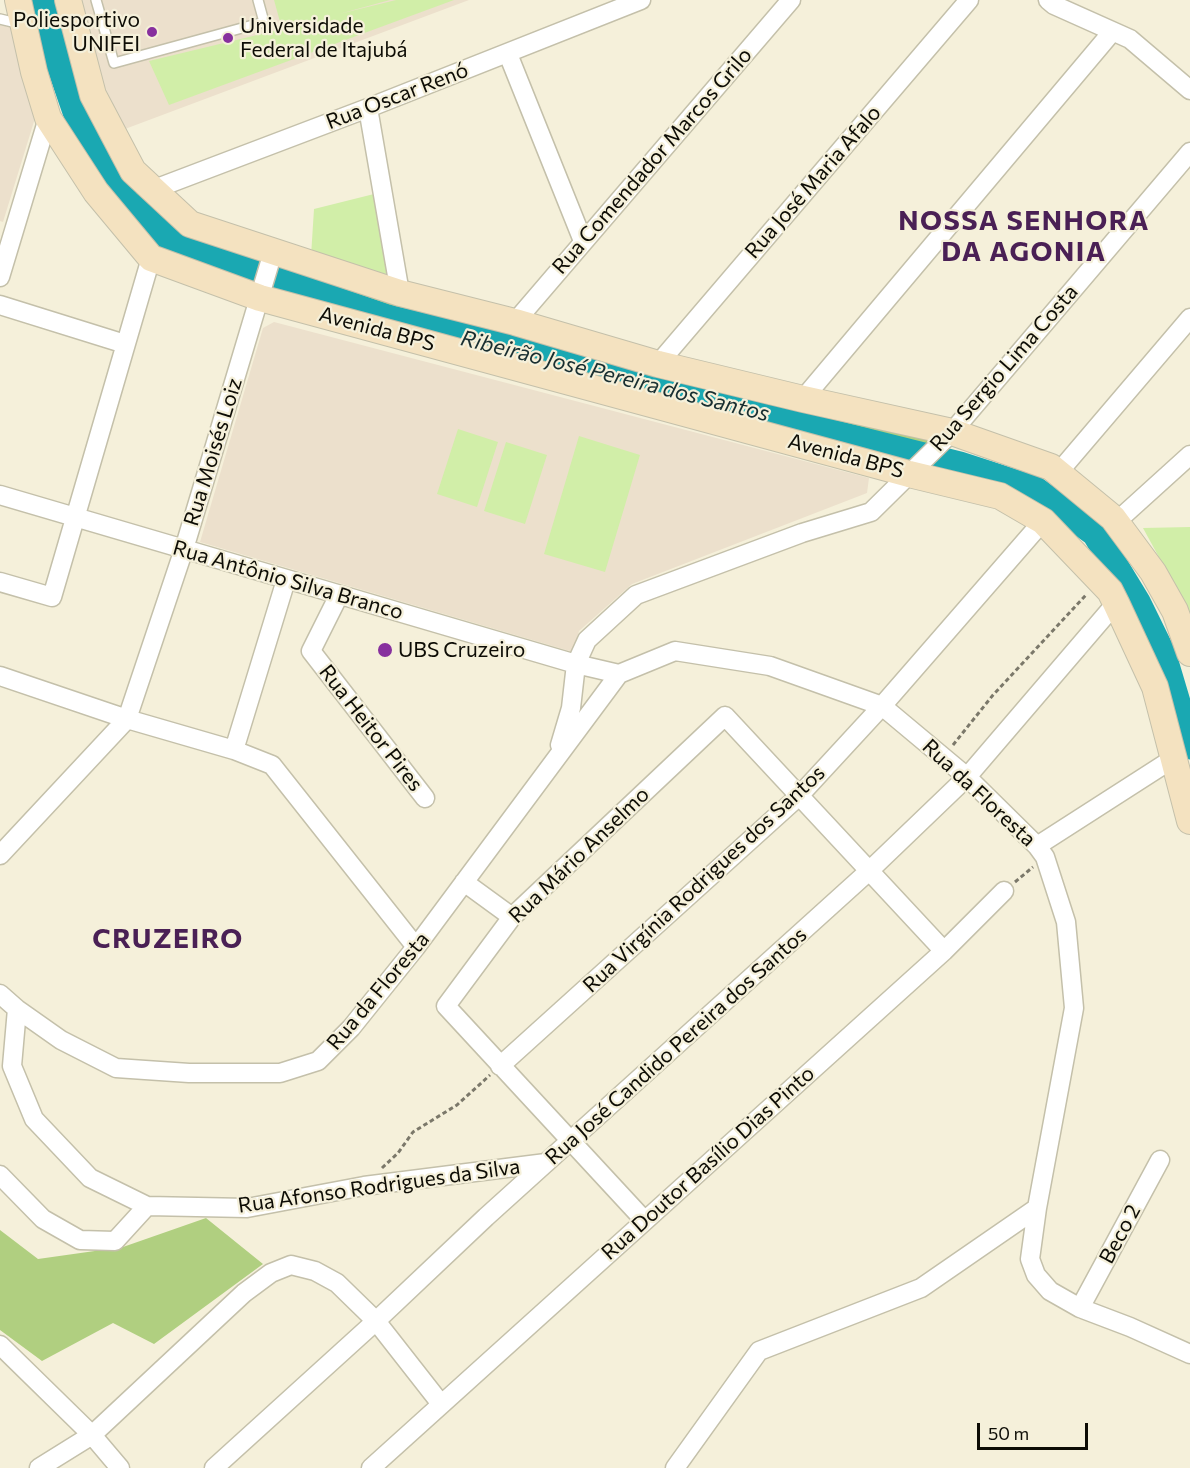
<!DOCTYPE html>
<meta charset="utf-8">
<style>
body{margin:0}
#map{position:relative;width:1190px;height:1468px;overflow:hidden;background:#f5f0da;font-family:Commissioner,sans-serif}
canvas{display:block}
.scale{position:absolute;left:977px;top:1423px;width:111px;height:27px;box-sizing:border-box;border:3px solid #0d0c05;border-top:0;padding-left:8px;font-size:18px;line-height:21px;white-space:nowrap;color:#0d0c05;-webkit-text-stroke:4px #f5f0da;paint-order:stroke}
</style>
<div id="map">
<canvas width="1190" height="1468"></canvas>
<div class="scale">50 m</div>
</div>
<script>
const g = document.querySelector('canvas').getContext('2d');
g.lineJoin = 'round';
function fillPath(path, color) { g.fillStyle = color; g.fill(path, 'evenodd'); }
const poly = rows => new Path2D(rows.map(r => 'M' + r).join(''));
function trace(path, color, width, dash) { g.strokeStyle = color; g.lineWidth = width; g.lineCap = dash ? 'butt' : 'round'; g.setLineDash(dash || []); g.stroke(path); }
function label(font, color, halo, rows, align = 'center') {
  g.font = font + ' Commissioner,sans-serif'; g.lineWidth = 4.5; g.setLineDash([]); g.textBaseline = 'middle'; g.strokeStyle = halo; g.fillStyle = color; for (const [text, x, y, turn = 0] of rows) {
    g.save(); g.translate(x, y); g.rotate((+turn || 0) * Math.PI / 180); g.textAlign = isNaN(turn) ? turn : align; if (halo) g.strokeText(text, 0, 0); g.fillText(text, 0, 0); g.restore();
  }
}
const education = poly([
 [80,0,469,0,125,129,98,74],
 [0,25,10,27,36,115,3,222,0,221],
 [274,322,869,478,867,493,632,584,579,631,573,652,200,542,263,328]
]);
const green = poly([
 [274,0,390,0,339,14,396,0,454,0,169,105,149,61,282,29],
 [374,194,389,277,311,256,314,209],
 [458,429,498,442,477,507,437,494],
 [579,436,640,455,605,572,544,554],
 [506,442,547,455,525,524,484,511],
 [1190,527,1190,614,1143,528]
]);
const forest = poly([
 [36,0,65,0,91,95,172,213,262,254,255,287,166,244,122,205,74,137,49,54],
 [279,261,937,435,903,466,270,293],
 [206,1218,263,1264,154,1344,113,1323,42,1361,0,1330,0,1230,38,1259,123,1247]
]);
const river = poly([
 [44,0,55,51,81,126,126,202,169,238,198,252,387,318,518,349,652,388,960,465,1034,489,1095,533,1137,602,1163,655,1190,746]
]);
const path = poly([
 [953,745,993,695,1086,595],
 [1015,882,1033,867],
 [382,1168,398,1153,413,1132,457,1105,490,1075]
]);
const service = poly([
 [96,0,114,63,264,22,258,0],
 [0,19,21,24]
]);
const minor = poly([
 [1048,0,1054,5,1130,39,1190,90],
 [508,54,583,241],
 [368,108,400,293],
 [152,190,368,108,641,0],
 [0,277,48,118],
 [0,305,125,344],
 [515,322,791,0],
 [658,364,969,0],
 [803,399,1112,32],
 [1058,473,1190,318],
 [0,495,576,664,619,674],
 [1116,522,1190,455],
 [0,582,52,597,151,258],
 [339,595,311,651,425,798],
 [0,676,127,719,234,750,272,765,416,947],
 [560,745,571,708,576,664,587,640,636,595,802,533,871,512,952,432,1190,152],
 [234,750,286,580],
 [1037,846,1174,758],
 [0,855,127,719,184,549,273,252],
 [464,882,512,917],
 [0,994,17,1009,61,1040,116,1068,189,1073,280,1073,318,1061,351,1028,416,947,619,674,675,651,770,666,882,706,967,777,1037,846,1045,857,1066,922,1074,1008,1037,1208,1030,1259,1036,1275,1050,1291,1080,1308,1130,1327,1190,1354],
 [17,1009,12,1066,34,1119,90,1178,147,1206,247,1208,364,1186,546,1163],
 [500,1066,799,796,882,706,1043,521],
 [0,1175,43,1219,80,1240,115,1241,147,1206],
 [644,1220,446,1006,512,917,725,716,944,951],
 [1080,1308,1160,1160],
 [0,1345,92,1435,120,1468],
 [39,1468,92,1435,244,1293,271,1273,291,1265,315,1271,337,1283,376,1321,441,1404],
 [214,1468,376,1321,486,1217,869,871,967,777,1116,603],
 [371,1468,944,951,1004,891],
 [675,1468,759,1351,921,1288,1037,1208]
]);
const secondary = poly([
 [18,0,34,72,48,118,96,192,151,258,260,298,909,474,1000,496,1043,521,1110,591,1116,603,1155,687,1190,821],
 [68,0,93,95,133,171,190,224,400,293,515,322,658,364,803,399,952,432,1051,467,1113,518,1153,572,1175,611,1190,653]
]);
const markers = [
 [152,32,6,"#87309e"],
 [228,38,6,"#87309e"],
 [385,650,8,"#87309e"]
];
const poiNames = [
 ["Poliesportivo",140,20,"right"],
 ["UNIFEI",140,44,"right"],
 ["Universidade",240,26],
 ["Federal de Itajubá",240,50],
 ["UBS Cruzeiro",398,650]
];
const streetNames = [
 ["Rua Oscar Renó",397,96,-21],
 ["Rua Comendador Marcos Grilo",652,161,-49],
 ["Rua José Maria Afalo",813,182,-49],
 ["Avenida BPS",377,329,15],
 ["Rua Sergio Lima Costa",1004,368,-49],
 ["Rua Moisés Loiz",213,452,-73],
 ["Avenida BPS",846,456,15],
 ["Rua Antônio Silva Branco",288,580,16],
 ["Rua Heitor Pires",371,728,52],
 ["Rua da Floresta",979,793,43],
 ["Rua Mário Anselmo",579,855,-44],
 ["Rua Virgínia Rodrigues dos Santos",704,879,-43],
 ["Rua da Floresta",378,991,-50],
 ["Rua José Candido Pereira dos Santos",676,1046,-42],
 ["Rua Doutor Basílio Dias Pinto",708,1163,-42],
 ["Rua Afonso Rodrigues da Silva",379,1186,-8],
 ["Beco 2",1120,1234,-62]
];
const waterNames = [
 ["Ribeirão José Pereira dos Santos",615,376,14]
];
const districtNames = [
 ["NOSSA SENHORA",1024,221],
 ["DA AGONIA",1024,252],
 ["CRUZEIRO",168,939]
];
fillPath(education, '#ece0cc');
fillPath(green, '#d1eea8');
fillPath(forest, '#b0cf80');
trace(river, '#1aa8b2', 27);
trace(service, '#c4c0aa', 12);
trace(minor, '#c4c0aa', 21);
trace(secondary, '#c4c0aa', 28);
trace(path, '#7b786a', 3, [4.5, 3]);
trace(service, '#fff', 9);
trace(minor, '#fff', 18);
trace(secondary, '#f4e2c0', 26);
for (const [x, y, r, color] of markers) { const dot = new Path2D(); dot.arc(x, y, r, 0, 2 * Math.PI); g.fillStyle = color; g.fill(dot); trace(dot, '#f5f0da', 2); }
label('21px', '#0d0c05', '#f5f0da', poiNames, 'left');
label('21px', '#0d0c05', '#f5f0da', streetNames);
label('italic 22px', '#192f31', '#f5f0da', waterNames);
g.letterSpacing = '1.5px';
label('bold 27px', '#4a2055', '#f5f0da', districtNames);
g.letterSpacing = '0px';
</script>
